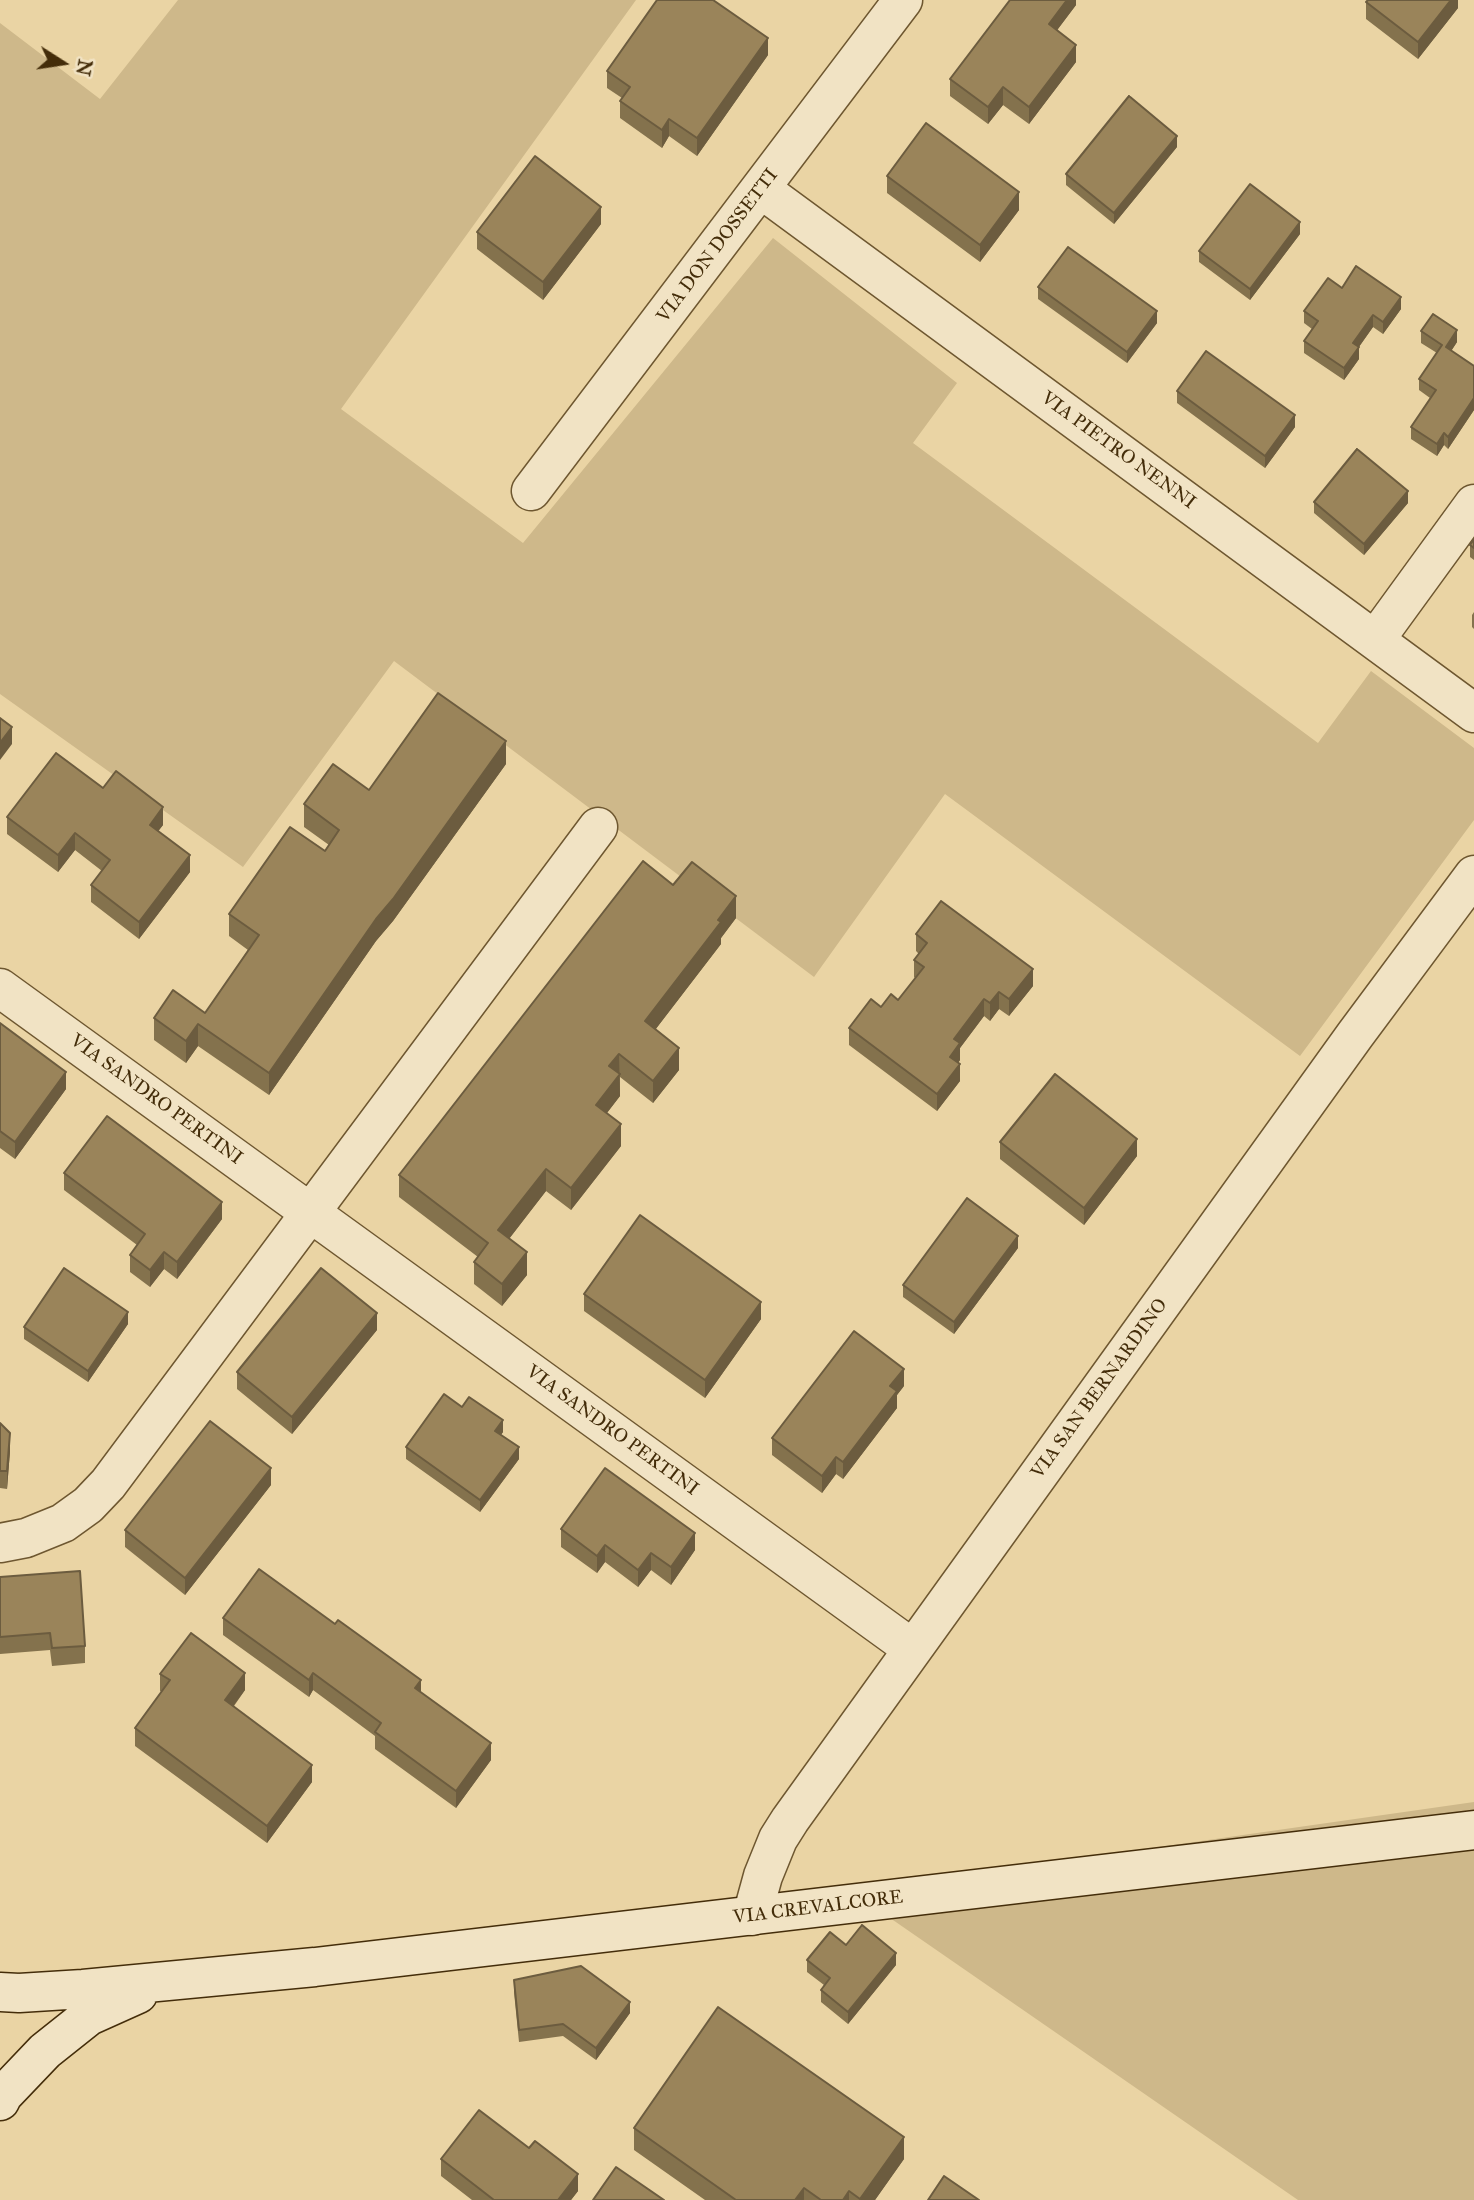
<!DOCTYPE html>
<style>
body{margin:0}
#map{position:relative;width:1474px;height:2200px;overflow:hidden;background:#ead4a4;font-family:"IM FELL Great Primer",serif}
canvas{display:block}
.north{position:absolute;left:28px;top:28px;width:70px;height:70px;-webkit-text-stroke:5px #f1e3c4;paint-order:stroke;rotate:102deg;font-size:19px;font-weight:700;line-height:28px;text-align:center;color:#442d0a}
.north::after{content:'';display:block;margin:auto;width:24px;height:32px;background:#442d0a;clip-path:polygon(50% 0,100% 100%,50% 72%,0 100%)}
</style>
<div id="map">
<canvas width="1474" height="2200"></canvas>
<div class="north">N</div>
</div>
<script>
const g = document.querySelector('canvas').getContext('2d');
g.lineJoin = 'round';
function fillPath(path, color) { g.fillStyle = color; g.fill(path, 'evenodd'); }
const poly = rows => new Path2D(rows.map(r => 'M' + r).join(''));
function trace(path, color, width, dash) { g.strokeStyle = color; g.lineWidth = width; g.lineCap = dash ? 'butt' : 'round'; g.setLineDash(dash || []); g.stroke(path); }
function label(font, color, halo, rows, align = 'center') {
  g.font = font + ' "IM FELL Great Primer",serif'; g.lineWidth = 5; g.setLineDash([]); g.textBaseline = 'middle'; g.strokeStyle = halo; g.fillStyle = color; for (const [text, x, y, turn = 0] of rows) {
    g.save(); g.translate(x, y); g.rotate((+turn || 0) * Math.PI / 180); g.textAlign = isNaN(turn) ? turn : align; if (halo) g.strokeText(text, 0, 0); g.fillText(text, 0, 0); g.restore();
  }
}
const green = poly([
 [178,0,636,0,341,409,523,543,773,238,957,383,913,443,1318,743,1371,671,1474,748,1474,820,1300,1056,945,794,814,977,394,661,243,867,0,694,0,23,100,99],
 [1474,1802,1474,2200,1298,2200,851,1891]
]);
const street = poly([
 [761,189,1474,713],
 [531,491,903,0],
 [1375,640,1474,504],
 [0,988,913,1649],
 [0,1543,26,1538,63,1523,88,1505,108,1484,598,827],
 [752,1916,763,1876,778,1839,790,1820,1355,1035,1474,875]
]);
const secondary = poly([
 [0,1992,19,1993,83,1989,315,1967,1474,1830],
 [0,2101,3,2095,45,2051,89,2016,138,1994]
]);
const wall = poly([
 [1076,0,1076,5,1057,30,1076,62,1029,124,1003,105,988,124,950,96,950,79],
 [1458,0,1458,8,1418,59,1366,19,1366,2],
 [768,55,697,156,669,136,662,148,620,118,620,101,622,98,607,88,607,71],
 [1177,147,1114,224,1066,185,1066,174],
 [887,176,1019,210,980,262,887,193],
 [601,224,543,300,477,249,477,232],
 [1300,234,1250,300,1199,262,1199,251],
 [1038,287,1157,323,1127,363,1038,299],
 [1342,288,1401,309,1383,334,1373,327,1359,347,1359,359,1344,380,1304,353,1304,341,1312,329,1304,323,1304,311],
 [1421,331,1457,342,1451,351,1474,366,1474,410,1448,449,1444,445,1437,456,1411,439,1411,427,1430,398,1419,390,1419,379,1437,353,1421,343],
 [1177,391,1295,427,1265,468,1177,403],
 [1314,502,1408,503,1364,555,1314,513],
 [1474,539,1474,560,1470,557,1470,545],
 [1474,612,1474,629,1472,627,1472,615],
 [506,764,393,921,376,941,269,1095,198,1046,186,1063,154,1040,154,1018,205,1013,248,950,229,936,229,914,325,851,329,845,304,827,304,804,369,790],
 [103,788,163,825,158,831,190,872,139,939,91,902,91,885,102,871,75,850,58,872,7,834,7,817],
 [673,885,736,918,721,938,721,944,655,1030,679,1070,653,1103,620,1077,620,1096,607,1113,621,1146,571,1210,546,1191,509,1239,527,1275,502,1306,474,1284,474,1262,478,1257,399,1197,399,1175],
 [916,934,1033,986,1009,1016,999,1009,990,1021,984,1016,960,1048,960,1060,958,1063,960,1081,937,1111,849,1045,849,1028,881,1007,898,1000,915,978,914,977,914,960,919,954,916,951],
 [0,1023,66,1089,15,1159,0,1148],
 [1000,1142,1137,1156,1084,1225,1000,1159],
 [64,1173,222,1219,177,1279,164,1269,150,1287,130,1272,130,1255,137,1245,64,1190],
 [1018,1248,954,1334,903,1297,903,1285],
 [584,1294,761,1319,705,1398,584,1311],
 [128,1324,88,1382,24,1339,24,1327],
 [377,1330,292,1434,237,1389,237,1372],
 [904,1386,897,1395,897,1408,843,1479,836,1474,822,1493,772,1455,772,1438],
 [462,1407,503,1432,501,1435,519,1459,480,1512,406,1459,406,1447],
 [0,1423,10,1451,7,1489,0,1488],
 [271,1485,185,1595,125,1547,125,1530],
 [561,1529,695,1550,671,1585,651,1570,638,1587,605,1562,597,1573,561,1547],
 [0,1577,85,1646,85,1663,52,1666,50,1650,0,1654],
 [223,1618,421,1693,491,1760,456,1808,375,1749,375,1736,313,1690,309,1697,223,1635],
 [160,1674,245,1690,234,1706,312,1782,267,1843,135,1746,135,1728,162,1692,160,1691],
 [846,1945,896,1965,848,2024,821,2002,821,1990,824,1985,807,1972,807,1960],
 [514,1980,630,2013,596,2060,563,2036,519,2042,514,1992],
 [634,2128,904,2159,875,2200,705,2200,634,2150],
 [529,2148,578,2191,571,2200,472,2200,441,2176,441,2159]
]);
const shadedWall = poly([
 [1067,0,1076,0,1076,5,1049,41,1049,24],
 [1451,0,1458,0,1458,8,1418,59,1418,42],
 [768,38,768,55,697,156,697,138],
 [1076,45,1076,62,1029,124,1029,107],
 [1003,87,1003,105,988,124,988,107],
 [669,119,669,136,662,148,662,130],
 [1177,136,1177,147,1114,224,1114,213],
 [1019,192,1019,210,980,262,980,245],
 [601,207,601,224,543,300,543,282],
 [1300,222,1300,234,1250,300,1250,289],
 [1401,297,1401,309,1383,334,1383,322],
 [1157,311,1157,323,1127,363,1127,352],
 [1373,315,1373,327,1353,355,1353,343],
 [1457,330,1457,342,1446,359,1446,347],
 [1359,347,1359,359,1344,380,1344,368],
 [1474,398,1474,410,1448,449,1448,437],
 [1295,415,1295,427,1265,468,1265,456],
 [1444,433,1444,445,1437,456,1437,444],
 [1408,491,1408,503,1364,555,1364,544],
 [12,727,12,744,0,760,0,743],
 [506,741,506,764,393,921,376,941,269,1095,269,1073,376,919],
 [163,807,163,825,150,842,150,825],
 [75,833,75,850,58,872,58,855],
 [190,855,190,872,139,939,139,922],
 [736,896,736,918,721,938,721,944,645,1043,645,1021],
 [1033,969,1033,986,1009,1016,1009,999],
 [999,992,999,1009,990,1021,990,1003],
 [984,999,984,1016,960,1048,960,1060,950,1075,950,1057,954,1039],
 [198,1024,198,1046,186,1063,186,1041],
 [679,1048,679,1070,653,1103,653,1081],
 [619,1054,620,1096,596,1127,596,1105,609,1066],
 [960,1064,960,1081,937,1111,937,1094],
 [66,1072,66,1089,15,1159,15,1142],
 [621,1124,621,1146,571,1210,571,1188],
 [1137,1139,1137,1156,1084,1225,1084,1208],
 [546,1169,546,1191,498,1253,498,1230],
 [222,1202,222,1219,177,1279,177,1262],
 [1018,1236,1018,1248,954,1334,954,1322],
 [164,1252,164,1269,150,1287,150,1270],
 [527,1252,527,1275,502,1306,502,1284],
 [761,1302,761,1319,705,1398,705,1380],
 [128,1312,128,1324,88,1382,88,1371],
 [377,1313,377,1330,292,1434,292,1417],
 [904,1369,904,1386,897,1395,897,1408,843,1479,843,1462,890,1386],
 [503,1420,503,1432,495,1443,495,1431],
 [10,1433,10,1451,7,1489,7,1471],
 [519,1447,519,1459,480,1512,480,1500],
 [836,1457,836,1474,822,1493,822,1476],
 [271,1468,271,1485,185,1595,185,1578],
 [695,1533,695,1550,671,1585,671,1567],
 [605,1545,605,1562,597,1573,597,1556],
 [651,1553,651,1570,638,1587,638,1570],
 [245,1673,245,1690,225,1717,225,1700],
 [313,1673,313,1690,309,1697,309,1680],
 [421,1680,421,1697,415,1688],
 [491,1743,491,1760,456,1808,456,1791],
 [312,1765,312,1782,267,1843,267,1826],
 [896,1953,896,1965,848,2024,848,2012],
 [630,2002,630,2013,596,2060,596,2048],
 [904,2137,904,2159,875,2200,860,2200],
 [578,2174,578,2191,571,2200,558,2200],
 [804,2188,804,2200,795,2200],
 [849,2191,849,2200,843,2200]
]);
const building = poly([
 [657,0,713,0,768,38,697,138,669,119,662,130,620,101,630,87,607,71,657,0],
 [1010,0,1067,0,1049,24,1076,45,1029,107,1003,87,988,107,950,79,1010,0],
 [1368,0,1451,0,1418,42,1366,2,1368,0],
 [1129,96,1177,136,1114,213,1066,174,1129,96],
 [926,123,1019,192,980,245,887,176,926,123],
 [535,156,601,207,543,282,477,232,535,156],
 [1250,184,1300,222,1250,289,1199,251,1250,184],
 [1068,247,1157,311,1127,352,1038,287,1068,247],
 [1356,266,1401,297,1383,322,1373,315,1353,343,1359,347,1344,368,1304,341,1318,321,1304,311,1328,278,1342,288,1356,266],
 [1433,314,1457,330,1446,347,1474,366,1474,398,1448,437,1444,433,1437,444,1411,427,1436,390,1419,379,1442,345,1421,331,1433,314],
 [1206,351,1295,415,1265,456,1177,391,1206,351],
 [1357,449,1408,491,1364,544,1314,502,1357,449],
 [1474,539,1474,548,1470,545,1474,539],
 [438,693,506,741,393,899,376,919,269,1073,198,1024,186,1041,154,1018,173,990,205,1013,259,935,229,914,290,827,325,851,339,830,304,804,333,764,369,790,438,693],
 [0,718,12,727,0,743,0,718],
 [56,753,103,788,116,771,163,807,150,825,190,855,139,922,91,885,110,860,75,833,58,855,7,817,56,753],
 [643,861,673,885,692,862,736,896,718,920,721,922,645,1021,679,1048,653,1081,619,1054,609,1066,620,1074,596,1105,621,1124,571,1188,546,1169,498,1230,527,1252,502,1284,474,1262,488,1243,399,1175,643,861],
 [941,901,1033,969,1009,999,999,992,990,1003,984,999,954,1039,960,1043,950,1057,960,1064,937,1094,849,1028,871,999,881,1007,891,994,898,1000,924,967,914,960,927,943,916,934,941,901],
 [0,1023,66,1072,15,1142,0,1131,0,1023],
 [1055,1074,1137,1139,1084,1208,1000,1142,1055,1074],
 [107,1116,222,1202,177,1262,164,1252,150,1270,130,1255,145,1234,64,1173,107,1116],
 [967,1198,1018,1236,954,1322,903,1285,967,1198],
 [640,1215,761,1302,705,1380,584,1294,640,1215],
 [64,1268,128,1312,88,1371,24,1327,64,1268],
 [321,1268,377,1313,292,1417,237,1372,321,1268],
 [854,1331,904,1369,890,1386,897,1391,843,1462,836,1457,822,1476,772,1438,854,1331],
 [444,1394,462,1407,469,1397,503,1420,495,1431,519,1447,480,1500,406,1447,444,1394],
 [210,1421,271,1468,185,1578,125,1530,210,1421],
 [0,1423,10,1433,7,1471,0,1471,0,1423],
 [605,1468,695,1533,671,1567,651,1553,638,1570,605,1545,597,1556,561,1529,605,1468],
 [259,1569,335,1624,338,1620,421,1680,415,1688,491,1743,456,1791,375,1732,381,1723,313,1673,309,1680,223,1618,259,1569],
 [80,1571,85,1646,52,1648,50,1633,0,1637,0,1577,80,1571],
 [191,1633,245,1673,225,1700,312,1765,267,1826,135,1728,170,1680,160,1674,191,1633],
 [862,1925,896,1953,848,2012,821,1990,830,1978,807,1960,830,1932,846,1945,862,1925],
 [581,1966,630,2002,596,2048,563,2024,519,2030,514,1980,581,1966],
 [718,2007,904,2137,860,2199,849,2191,843,2200,821,2200,804,2188,795,2200,736,2200,634,2128,718,2007],
 [479,2110,529,2148,535,2141,578,2174,558,2200,494,2200,441,2159,479,2110],
 [616,2167,664,2200,593,2200,616,2167],
 [944,2176,979,2200,928,2200,944,2176]
]);
const streetNames = [
 ["VIA DON DOSSETTI",718,246,-53],
 ["VIA PIETRO NENNI",1118,451,36],
 ["VIA SANDRO PERTINI",156,1100,36],
 ["VIA SAN BERNARDINO",1100,1389,-54],
 ["VIA SANDRO PERTINI",612,1431,36],
 ["VIA CREVALCORE",818,1908,-7]
];
fillPath(green, '#ceb88a');
trace(street, '#6e5730', 41);
trace(secondary, '#442d0a', 41);
trace(street, '#f1e3c4', 38);
trace(secondary, '#f1e3c4', 38);
fillPath(wall, '#84724d');
fillPath(shadedWall, '#6c5c3f');
fillPath(building, '#9a845a');
trace(building, '#6c5c3f', 2);
label('19px', '#442d0a', '#f1e3c4', streetNames);
</script>
